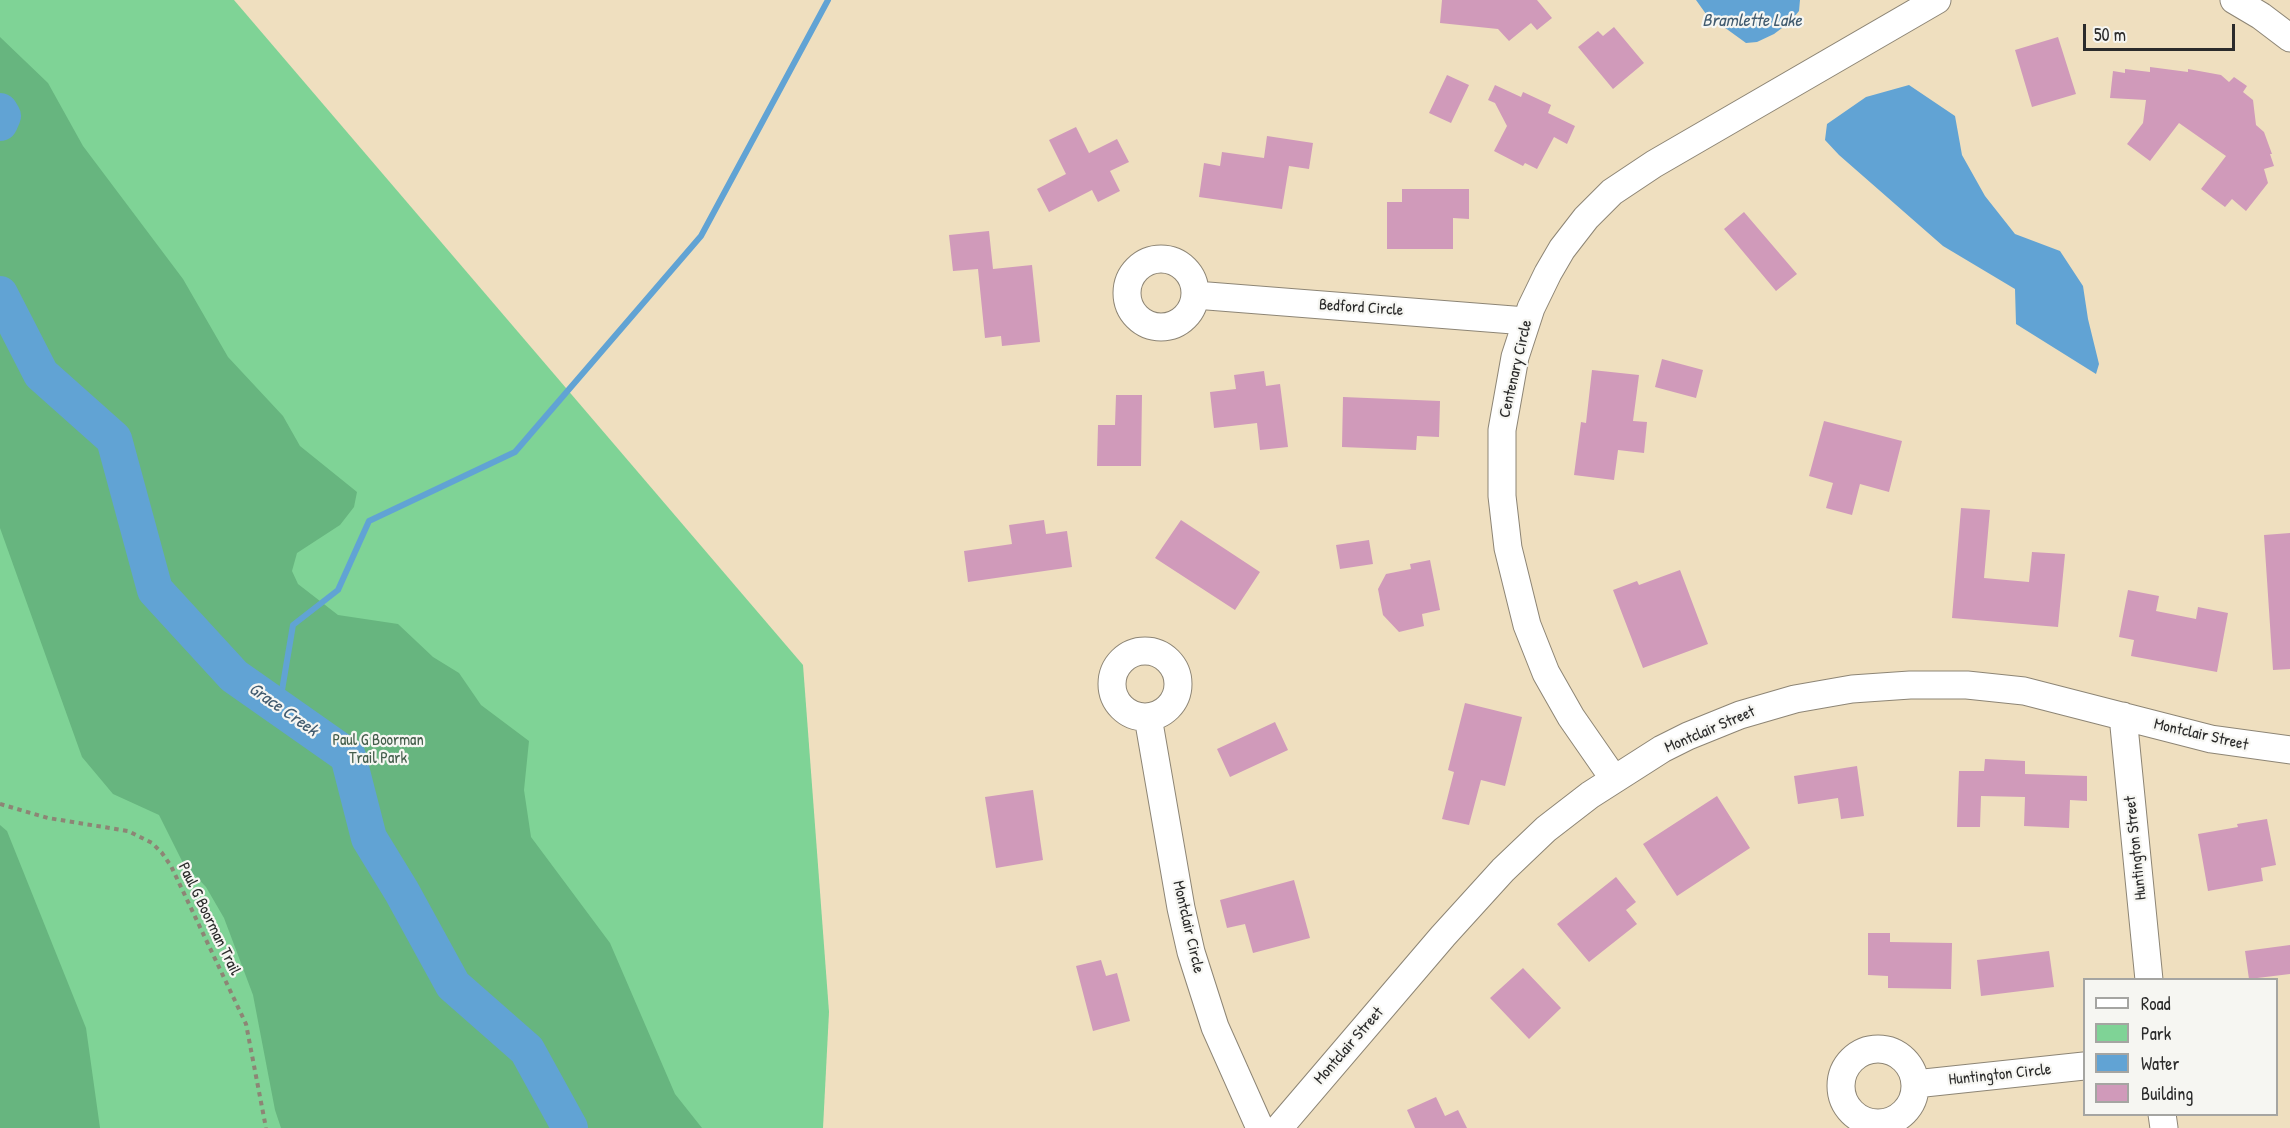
<!DOCTYPE html>
<style>
body{margin:0}
#map{position:relative;width:2290px;height:1128px;overflow:hidden;background:#efdfbf;font-family:"Patrick Hand",sans-serif}
canvas{display:block}
.legend{position:absolute;left:2083px;top:978px;width:195px;height:138px;box-sizing:border-box;background:#f6f6f2;border:2px solid #a5a5a2;margin:0;padding:8px 10px;list-style:none;font-size:18px;color:#2b2b2b}
.legend li{display:flex;align-items:center;gap:12px;height:30px}
.legend b{width:30px;border:2px solid #a5a5a2}
.scale{position:absolute;left:2083px;top:24px;width:152px;height:27px;box-sizing:border-box;border:3px solid #2b2b2b;border-top:0;padding-left:8px;font-size:18px;line-height:21px;white-space:nowrap;color:#2b2b2b;-webkit-text-stroke:4px #f6f6f2;paint-order:stroke}
</style>
<div id="map">
<canvas width="2290" height="1128"></canvas>
<ul class="legend">
<li><b style="height:8px;background:#fff"></b>Road</li>
<li><b style="height:16px;background:#7fd396"></b>Park</li>
<li><b style="height:16px;background:#61a3d4"></b>Water</li>
<li><b style="height:16px;background:#d09aba"></b>Building</li>
</ul>
<div class="scale">50 m</div>
</div>
<script>
const g = document.querySelector('canvas').getContext('2d');
g.lineJoin = 'round';
function fillPath(path, color) { g.fillStyle = color; g.fill(path, 'evenodd'); }
const poly = rows => new Path2D(rows.map(r => 'M' + r).join(''));
function trace(path, color, width, dash) { g.strokeStyle = color; g.lineWidth = width; g.lineCap = dash ? 'butt' : 'round'; g.setLineDash(dash || []); g.stroke(path); }
function label(font, color, halo, rows, align = 'center') {
  g.font = font + ' "Patrick Hand",sans-serif'; g.lineWidth = 4.5; g.setLineDash([]); g.textBaseline = 'middle'; g.strokeStyle = halo; g.fillStyle = color; for (const [text, x, y, turn = 0] of rows) {
    g.save(); g.translate(x, y); g.rotate((+turn || 0) * Math.PI / 180); g.textAlign = isNaN(turn) ? turn : align; if (halo) g.strokeText(text, 0, 0); g.fillText(text, 0, 0); g.restore();
  }
}
const green = poly([
 [0,0,234,0,803,665,829,1012,823,1128,0,1128]
]);
const forest = poly([
 [0,37,48,83,83,146,183,279,228,357,283,416,300,446,357,492,354,507,340,525,297,553,292,571,298,584,338,615,398,624,433,657,459,673,481,705,529,741,524,790,531,837,610,943,675,1094,702,1128,281,1128,275,1110,253,995,224,918,206,887,183,863,159,815,113,794,82,757,0,528],
 [0,825,7,831,86,1028,100,1128,0,1128]
]);
const water = poly([
 [1696,0,1800,0,1799,11,1790,22,1774,34,1757,42,1746,43,1706,14],
 [1909,85,1955,116,1962,155,1985,196,2015,234,2060,251,2083,286,2088,319,2099,364,2096,374,2016,324,2015,289,1943,246,1839,155,1825,140,1827,124,1866,97]
]);
const stream = poly([
 [279,708,293,625,338,590,369,521,515,452,701,236,828,0]
]);
const river = poly([
 [0,111,3,116,0,123],
 [0,294,41,374,114,439,155,590,234,676,348,756,369,838,402,892,453,985,527,1050,570,1128]
]);
const building = poly([
 [1442,0,1537,0,1552,18,1537,30,1531,23,1509,41,1498,29,1440,23],
 [1614,27,1644,63,1613,89,1578,47,1598,31,1603,36],
 [2058,37,2076,94,2032,107,2015,50],
 [2150,67,2188,72,2188,69,2221,75,2229,82,2234,77,2247,86,2243,92,2253,100,2256,125,2264,132,2272,154,2270,154,2274,166,2264,169,2268,183,2246,211,2232,199,2225,207,2201,189,2226,156,2179,123,2150,161,2127,144,2143,123,2146,100,2110,98,2113,71,2125,73,2125,69,2150,72],
 [1447,75,1469,85,1451,123,1429,113],
 [1495,85,1521,97,1523,92,1551,105,1548,113,1575,126,1567,144,1554,137,1537,169,1525,163,1523,166,1494,151,1507,126,1495,103,1488,100],
 [1076,127,1089,153,1117,139,1129,162,1110,171,1120,191,1098,202,1092,190,1049,212,1037,189,1066,174,1049,140],
 [1267,136,1313,143,1309,169,1289,166,1282,209,1199,197,1204,163,1220,166,1222,152,1264,158],
 [1402,189,1469,189,1469,219,1453,218,1453,249,1387,249,1387,202,1402,202],
 [1744,212,1797,274,1776,291,1724,229],
 [989,231,993,269,1032,265,1040,342,1002,346,1001,336,985,338,978,269,953,271,949,235],
 [1662,359,1703,370,1696,398,1655,387],
 [1592,370,1639,375,1633,421,1647,422,1644,453,1618,450,1614,480,1574,475,1581,422,1586,423],
 [1264,371,1266,386,1280,384,1288,447,1260,450,1257,423,1214,428,1210,392,1236,389,1234,375],
 [1116,395,1142,395,1141,466,1097,466,1098,425,1115,425],
 [1343,397,1440,401,1439,437,1417,436,1416,450,1342,447],
 [1824,421,1902,441,1889,492,1860,484,1852,515,1826,508,1833,483,1809,476],
 [1961,508,1990,510,1984,578,2029,582,2032,552,2065,554,2058,627,1952,618],
 [1044,520,1046,534,1067,531,1072,567,968,582,964,551,1012,544,1009,525],
 [1181,520,1260,572,1235,610,1155,558],
 [2290,533,2290,669,2273,670,2264,535],
 [1369,540,1373,564,1340,569,1336,545],
 [1430,560,1440,610,1422,614,1424,626,1399,632,1383,615,1378,589,1386,574,1411,569,1410,564],
 [1680,570,1708,644,1643,668,1613,590,1637,581,1639,585],
 [2128,590,2159,596,2156,611,2196,619,2198,607,2228,613,2217,672,2131,656,2134,640,2119,637],
 [1465,703,1522,717,1505,786,1481,780,1469,825,1442,819,1454,772,1448,770],
 [1275,722,1288,750,1230,777,1217,749],
 [1985,759,2025,761,2025,774,2087,776,2087,801,2070,800,2069,828,2024,826,2025,797,1981,796,1980,827,1957,827,1959,771,1984,771],
 [1857,766,1864,816,1841,819,1838,798,1798,804,1794,776],
 [1033,790,1043,860,996,868,985,797],
 [1717,796,1750,848,1677,896,1643,844],
 [2267,819,2276,865,2261,868,2263,881,2208,891,2198,834,2238,827,2237,824],
 [1616,877,1636,902,1626,910,1637,924,1589,962,1557,924],
 [1294,880,1310,938,1253,953,1245,924,1227,928,1220,900],
 [1868,933,1890,933,1890,942,1952,943,1951,989,1888,988,1888,976,1868,975],
 [2290,945,2290,974,2249,979,2245,951],
 [2049,951,2054,987,1981,996,1977,960],
 [1101,960,1106,976,1117,973,1130,1021,1093,1031,1076,966],
 [1523,968,1561,1008,1529,1039,1490,998],
 [1436,1097,1445,1116,1458,1110,1467,1128,1415,1128,1407,1110]
]);
const path = poly([
 [0,804,48,818,128,831,152,843,162,853,171,866,246,1024,266,1128]
]);
const minor = poly([
 [2234,0,2261,16,2290,38],
 '1127 293a34 34 0 1 1 68 0a34 34 0 1 1-68 0Z',
 [1195,295,1526,321],
 '1112 684a33 33 0 1 1 66 0a33 33 0 1 1-66 0Z',
 [2123,716,2149,980],
 [1148,717,1181,908,1191,952,1215,1027,1260,1128],
 [1614,779,1571,717,1546,673,1527,625,1508,548,1502,496,1502,430,1515,357,1531,308,1548,273,1562,249,1586,218,1612,192,1654,164,1937,0],
 '1841 1086a37 37 0 1 1 74 0a37 37 0 1 1-74 0Z',
 [1915,1084,2084,1066],
 [2162,1114,2164,1128],
 [1279,1128,1443,936,1503,870,1546,829,1590,795,1662,749,1688,736,1740,715,1795,699,1852,689,1910,685,1967,685,2024,691,2211,739,2290,750]
]);
const streetNames = [
 ["Bedford Circle",1361,308,4],
 ["Centenary Circle",1516,369,-77],
 ["Montclair Street",1710,730,-23],
 ["Montclair Street",2201,735,13],
 ["Huntington Street",2136,848,-96],
 ["Paul G Boorman Trail",209,919,64],
 ["Montclair Circle",1188,927,77],
 ["Montclair Street",1349,1046,-49],
 ["Huntington Circle",2000,1075,-6]
];
const parkNames = [
 ["Paul G Boorman",378,741],
 ["Trail Park",378,759]
];
const waterNames = [
 ["Bramlette Lake",1752,21],
 ["Grace Creek",283,710,35]
];
fillPath(green, '#7fd396');
fillPath(forest, '#67b57f');
fillPath(water, '#61a3d4');
trace(stream, '#61a3d4', 6);
trace(river, '#61a3d4', 36);
fillPath(building, '#d09aba');
trace(minor, '#8d8575', 29);
trace(path, '#8d8575', 4, [4.5, 4.5]);
trace(minor, '#fff', 27);
label('16px', '#2b2b2b', '#f6f6f2', streetNames);
label('16px', '#445d4b', '#f6f6f2', parkNames);
label('italic 18px', '#415b6f', '#f6f6f2', waterNames);
</script>
